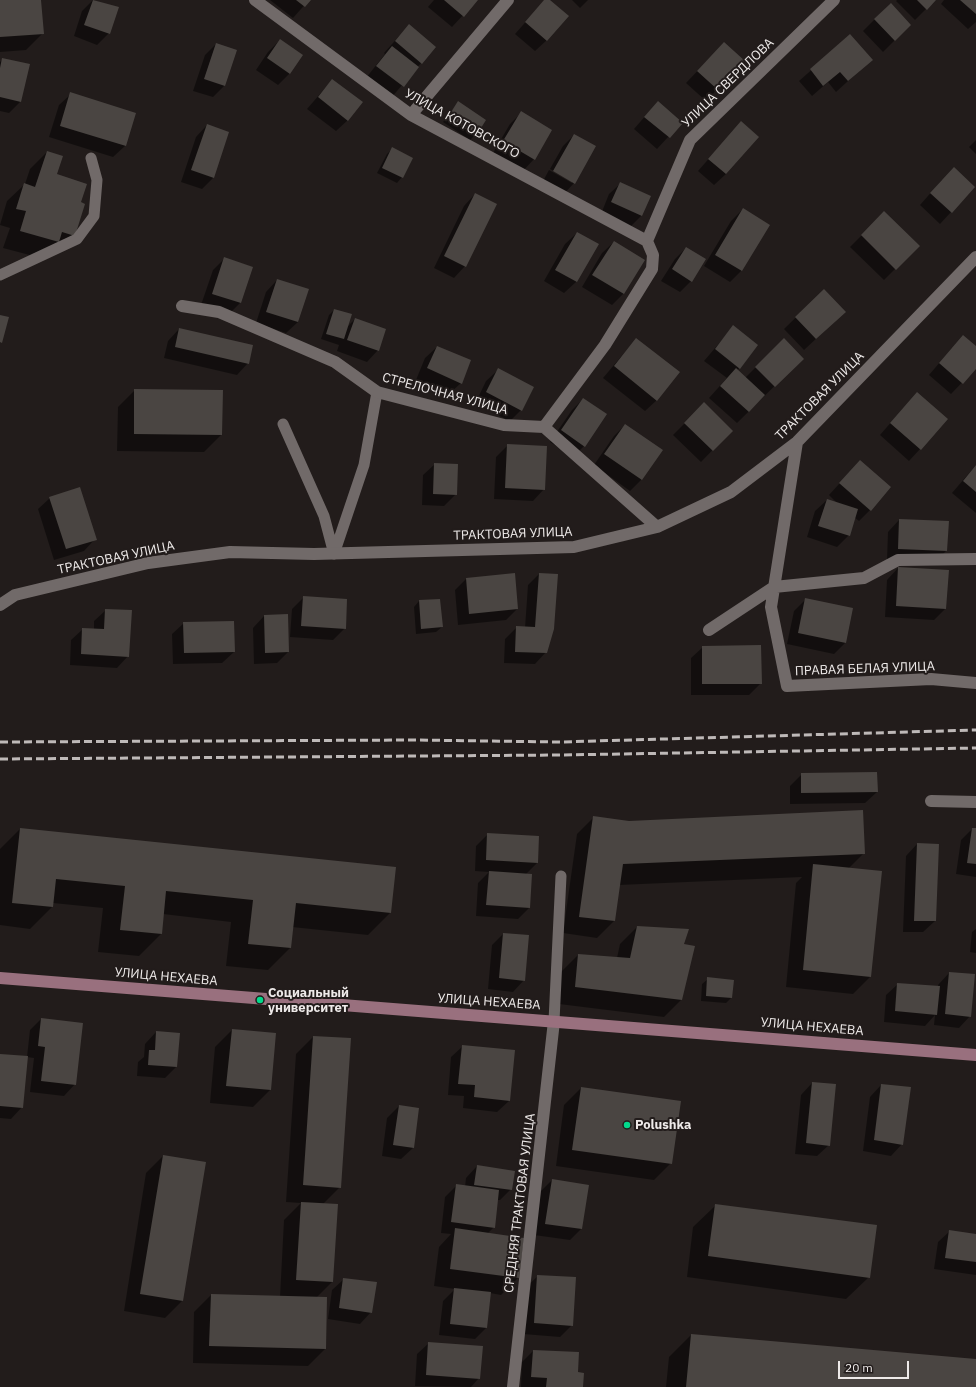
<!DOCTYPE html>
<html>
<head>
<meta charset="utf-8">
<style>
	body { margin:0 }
	#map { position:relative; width:976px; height:1387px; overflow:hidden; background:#221c1b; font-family:"IBM Plex Sans",sans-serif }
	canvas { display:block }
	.scale { position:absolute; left:838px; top:1361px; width:71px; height:18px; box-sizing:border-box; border:2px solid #eeeae9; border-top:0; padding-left:5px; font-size:12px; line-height:14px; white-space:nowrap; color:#eeeae9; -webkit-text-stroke:3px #221c1b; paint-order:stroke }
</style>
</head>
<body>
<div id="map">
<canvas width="976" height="1387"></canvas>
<div class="scale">20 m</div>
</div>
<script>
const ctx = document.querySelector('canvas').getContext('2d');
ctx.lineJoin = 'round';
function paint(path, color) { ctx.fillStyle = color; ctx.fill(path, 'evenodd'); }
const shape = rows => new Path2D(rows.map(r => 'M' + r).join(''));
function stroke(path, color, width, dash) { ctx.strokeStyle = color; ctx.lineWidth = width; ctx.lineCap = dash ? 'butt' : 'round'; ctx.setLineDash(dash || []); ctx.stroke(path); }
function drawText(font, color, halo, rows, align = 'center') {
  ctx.font = font + ' "IBM Plex Sans",sans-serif'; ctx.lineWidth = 4; ctx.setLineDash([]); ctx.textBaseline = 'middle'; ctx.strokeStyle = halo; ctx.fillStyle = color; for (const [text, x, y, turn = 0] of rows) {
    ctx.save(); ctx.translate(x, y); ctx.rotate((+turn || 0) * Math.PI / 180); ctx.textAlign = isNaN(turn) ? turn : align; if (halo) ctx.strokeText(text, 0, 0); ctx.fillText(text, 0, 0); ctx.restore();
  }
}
paint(shape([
	[19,0,40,0,43,33,26,50,0,52,0,1],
	[93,0,117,8,109,33,97,45,74,36,82,11],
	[270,0,309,0,293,18],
	[434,0,477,0,452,27,428,7],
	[545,0,548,0,547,40,535,51,515,34],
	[572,0,588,0,580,8],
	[897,0,935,0,915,20,896,1],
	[944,0,976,0,976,22,968,29,941,4],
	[890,4,899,36,883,52,863,31],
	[409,25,421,63,391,98,366,78,385,54,384,53],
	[850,36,871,60,836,92,828,82,812,96,799,81],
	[280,40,290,73,278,85,256,70,268,52],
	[724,43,744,62,706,101,686,83],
	[216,44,224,86,213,97,193,91,205,55],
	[3,59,20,102,9,113,0,111,0,62],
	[332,80,348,120,336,131,307,109],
	[71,94,135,114,125,146,113,157,49,137,59,105],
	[459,103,475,135,470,140,443,122],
	[521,113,534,159,523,171,493,153,510,124],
	[647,114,681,123,657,149,634,129],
	[741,122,726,174,714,185,698,171],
	[207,125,213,178,202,189,181,182,196,137],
	[574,135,574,183,563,195,542,183,549,170,572,183,572,181,550,169,563,146],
	[976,140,976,154,969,147],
	[392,149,402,177,397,183,377,173,387,154],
	[47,152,56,175,80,203,74,235,41,258,3,248,10,228,0,225,7,201,25,184,30,169],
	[942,180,974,187,940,224,920,205],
	[621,183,650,196,641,216,630,227,601,214,609,194],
	[475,194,465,266,454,278,434,268,464,206],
	[743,209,741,271,730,282,704,266,731,221],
	[884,213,918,246,884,280,850,247],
	[577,233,597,245,576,282,564,293,544,281,565,244],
	[614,242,643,260,623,294,612,305,582,287,602,253],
	[686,248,691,281,680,292,661,281,675,259],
	[225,258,252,267,240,303,229,314,201,305,213,270],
	[277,280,298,322,286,333,256,323,266,292],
	[824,290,833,323,804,350,784,329],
	[334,310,346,328,355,319,378,350,367,362,337,351,339,345,321,339,329,315],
	[733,327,739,368,737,371,745,378,784,339,802,359,737,423,709,398,727,378,704,361],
	[179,329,248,363,237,375,164,358,168,341],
	[636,339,657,400,645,411,603,378],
	[437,347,461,383,449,394,416,380,425,358],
	[952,348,976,348,976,368,951,394,929,375],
	[498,370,521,410,510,421,475,404,486,381],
	[135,390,221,435,204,452,117,451,118,407],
	[583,399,584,446,573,457,550,442,572,410],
	[704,404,731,431,701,462,673,435],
	[906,405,920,449,909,461,880,435],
	[625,425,661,451,641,480,630,491,594,465,614,436],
	[507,446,544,489,533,501,494,499,496,457],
	[860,461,870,510,859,521,854,517,849,535,837,547,807,537,815,511,827,500,838,504,829,495],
	[435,464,456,494,444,506,422,505,423,475],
	[976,465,976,513,952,493],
	[50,498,95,539,84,551,54,560,38,509],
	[899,520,946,551,935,562,887,560,888,532],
	[898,568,945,609,934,620,885,617,887,580],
	[539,574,546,652,535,664,504,663,505,639,517,627,525,628,528,585],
	[466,579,517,609,506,620,458,625,455,590],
	[304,597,345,628,333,640,290,637,292,609],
	[806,599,852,609,845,643,834,654,787,644,794,611],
	[419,601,442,627,436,632,416,634,414,607],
	[106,610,128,656,117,668,70,665,71,640,83,629,94,630,94,621],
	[264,616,288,652,277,663,254,664,253,628],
	[184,623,234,652,222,663,173,664,172,634],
	[703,647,761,683,749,695,691,695,691,658],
	[802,774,877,792,865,803,790,804,790,786],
	[594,817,864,853,848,869,870,977,853,994,786,987,796,883,802,877,619,885,614,921,597,938,563,933,577,834],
	[20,829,395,868,390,913,368,935,292,927,290,948,268,970,226,966,231,922,163,914,161,934,139,956,98,952,103,908,53,903,52,907,30,929,0,925,0,849],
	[972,829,976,829,976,877,956,874,961,840],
	[488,834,538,837,537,863,525,875,529,908,518,919,476,916,478,883,489,872,475,871,476,846],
	[917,844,938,845,935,921,923,932,903,932,906,856],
	[637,927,683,945,681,1000,664,1017,559,1004,561,972,578,955,617,958,620,944],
	[976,929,976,953,970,952,972,932],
	[503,934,524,980,513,992,488,989,492,945],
	[949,973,970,1016,959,1028,934,1025,935,1015,925,1026,884,1022,886,995,898,984,938,987,938,985],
	[708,979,731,998,726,1003,701,1001,702,984],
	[41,1019,75,1084,64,1096,30,1092,34,1058,27,1057,30,1030],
	[232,1030,275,1034,270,1090,253,1107,210,1103,215,1047],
	[156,1032,176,1067,165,1078,137,1076,138,1062,144,1057,145,1044],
	[313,1037,340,1187,323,1204,337,1205,332,1282,316,1298,325,1349,308,1366,193,1363,194,1312,211,1295,280,1297,284,1220,301,1203,286,1202,296,1054],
	[463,1046,509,1101,497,1112,463,1108,464,1096,448,1095,451,1057],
	[0,1055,22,1107,11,1119,0,1118],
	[812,1083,829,1145,817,1156,795,1154,801,1095],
	[881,1085,902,1144,891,1156,863,1151,870,1097],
	[581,1088,671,1163,654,1180,556,1166,564,1105],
	[399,1106,413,1148,401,1159,382,1156,387,1118],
	[163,1156,205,1163,182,1301,165,1318,124,1311,146,1173],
	[477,1166,511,1189,500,1200,497,1200,494,1227,487,1234,518,1278,501,1295,490,1293,486,1328,475,1339,439,1335,443,1301,455,1289,434,1286,439,1247,451,1234,441,1233,445,1197,457,1185,465,1187,466,1178],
	[552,1180,588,1186,581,1229,570,1240,534,1235,541,1191],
	[716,1205,869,1277,846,1299,687,1277,693,1227],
	[950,1231,976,1235,976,1275,934,1269,938,1242],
	[538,1276,572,1325,560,1337,523,1334,526,1287],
	[344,1279,371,1312,360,1324,328,1319,332,1290],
	[691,1335,976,1360,976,1387,666,1387,669,1357],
	[429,1343,479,1378,471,1387,415,1386,417,1354],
	[533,1351,577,1373,582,1387,521,1387,522,1362]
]), '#0007');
paint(shape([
	[0,0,41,0,44,34,0,37],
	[93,0,119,7,110,34,84,25],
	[296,0,311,0,305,7],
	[444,0,478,0,464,17],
	[544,0,550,0,569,16,547,41,525,22],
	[917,0,936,0,927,10],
	[960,0,976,0,976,14],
	[891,3,911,25,895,41,874,19],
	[409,24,436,47,422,64,395,41],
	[850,34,873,60,848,81,840,72,823,86,810,69],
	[280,39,303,55,290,74,267,58],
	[724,42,745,61,718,90,697,71],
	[216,43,237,50,225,86,204,79],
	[392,46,419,67,404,87,376,66],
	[2,58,30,64,21,102,0,97,0,68],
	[332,79,363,102,348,121,318,97],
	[70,92,136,113,126,146,60,126],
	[458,101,486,120,476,136,448,117],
	[658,101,683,123,670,138,644,117],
	[521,111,552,130,535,160,503,141],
	[741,121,759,137,726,174,708,159],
	[207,124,229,132,214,178,191,170],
	[574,134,596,146,575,184,553,171],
	[392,147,413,158,403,178,382,168],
	[47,151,63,156,57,174,87,184,81,202,85,204,75,236,62,232,59,242,20,231,26,211,16,209,24,183,35,187],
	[954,167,975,187,952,213,930,193],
	[620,182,651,196,642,216,611,202],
	[475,193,497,204,466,267,444,256],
	[743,208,770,225,742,271,715,255],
	[884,211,920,246,896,270,861,235],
	[577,232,599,244,577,282,555,270],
	[614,241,645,260,624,294,592,275],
	[686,247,706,259,692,282,672,269],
	[224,257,253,267,241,303,212,294],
	[277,279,309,289,298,322,266,312],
	[824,289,846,312,816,339,795,317],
	[334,309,352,314,344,339,326,334],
	[0,315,9,317,2,343,0,342],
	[355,318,386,329,379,351,347,340],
	[733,325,758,345,740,369,715,349],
	[179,328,253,345,249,364,175,347],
	[963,335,976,346,976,369,963,384,939,363],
	[636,338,680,372,657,401,614,366],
	[784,338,804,359,775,387,755,367],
	[437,346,471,360,462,384,427,368],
	[498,368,534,387,522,411,486,392],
	[736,368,765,395,749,412,720,386],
	[134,389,223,390,222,435,134,434],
	[917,392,948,419,921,450,890,423],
	[583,398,607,414,585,447,561,430],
	[704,402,733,431,713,451,684,423],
	[625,424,663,450,642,480,604,454],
	[507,444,547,446,545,490,505,488],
	[860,460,891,487,871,511,839,483],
	[434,463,458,464,457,495,433,494],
	[976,465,976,492,963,481],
	[80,487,97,540,66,549,49,497],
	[827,499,858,509,850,536,818,526],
	[899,519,949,521,947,551,898,549],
	[898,567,949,570,946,609,896,606],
	[515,573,518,609,469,614,466,578],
	[539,573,558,574,554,629,547,653,515,652,516,626,535,627],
	[303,596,347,599,346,629,301,626],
	[805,598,853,608,846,643,798,633],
	[440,599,443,627,421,629,419,600],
	[105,609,132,610,129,657,81,654,82,628,104,629],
	[288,614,289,652,265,653,264,615],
	[234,621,235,652,184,653,183,622],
	[761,645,762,684,702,684,702,646],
	[877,772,878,792,801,793,801,773],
	[863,810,865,854,623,864,615,921,579,917,593,816,629,821],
	[20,828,396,867,391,913,296,903,291,948,248,944,253,900,166,891,162,934,120,930,125,886,56,879,53,907,12,903],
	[972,828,976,828,976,864,967,863],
	[487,833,539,836,538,863,486,860],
	[917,843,939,844,936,921,914,921],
	[813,864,882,871,871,977,803,970],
	[489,871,532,874,530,908,486,905],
	[637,926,689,929,684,944,695,946,682,1000,575,987,578,954,630,958],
	[503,933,529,935,525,981,499,978],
	[949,972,975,974,971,1017,945,1014],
	[707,977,734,980,732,998,706,996],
	[897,983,940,986,937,1015,895,1011],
	[41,1018,83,1023,76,1085,41,1081,45,1047,38,1046],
	[232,1029,276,1033,271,1090,226,1086],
	[156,1031,180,1033,177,1067,148,1065,149,1050,155,1050],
	[313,1036,351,1038,341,1188,303,1185],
	[462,1045,515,1050,510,1101,474,1097,475,1085,458,1084],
	[0,1054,28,1056,23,1108,0,1106],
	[812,1082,836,1084,830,1146,806,1143],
	[881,1084,911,1087,903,1145,874,1140],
	[581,1087,681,1101,672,1164,572,1150],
	[399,1105,419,1108,414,1148,393,1145],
	[163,1155,206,1162,183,1301,140,1294],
	[477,1165,515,1171,512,1190,474,1185],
	[552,1179,589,1185,582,1229,545,1224],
	[456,1184,499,1190,495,1228,451,1222],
	[301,1202,338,1204,333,1282,296,1280],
	[715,1204,877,1225,870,1278,708,1256],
	[455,1228,524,1238,519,1278,450,1269],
	[949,1230,976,1234,976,1262,945,1258],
	[537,1275,576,1277,573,1326,534,1323],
	[343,1278,377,1282,372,1313,339,1308],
	[454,1288,491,1292,487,1328,450,1324],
	[211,1294,327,1297,326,1349,209,1346],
	[691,1334,976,1359,976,1387,686,1387],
	[428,1342,483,1346,480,1379,426,1375],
	[533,1350,579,1352,578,1372,584,1373,583,1387,546,1387,547,1378,531,1377]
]), '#4a4542');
stroke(shape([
	[0,275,77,239,94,216,97,180,91,158],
	[283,424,324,516,334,554,364,465,377,392],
	[554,1021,561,876]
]), '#716a69', 11);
stroke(shape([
	[255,0,411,115,647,241],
	[411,115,508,0],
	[182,306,219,312,335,362,377,392,504,425,544,427,657,527],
	[544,427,605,345,652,269,653,255,647,241,690,140,834,0],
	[797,442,771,607,787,686,931,679,976,683],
	[0,605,15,595,148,563,230,552,314,554,574,547,657,527,731,492,797,442,976,257],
	[709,630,774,587,864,578,898,560,976,559],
	[931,801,976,802],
	[513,1387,554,1021]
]), '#716a69', 12);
stroke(shape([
	[0,978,976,1055]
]), '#99707e', 12);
stroke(shape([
	[0,742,413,740,560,742,976,730],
	[0,759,560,755,976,748]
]), '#beb9b8', 3, [8, 4]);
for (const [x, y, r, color] of [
	[260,1000,4,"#02d98b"],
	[627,1125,4,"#02d98b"]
]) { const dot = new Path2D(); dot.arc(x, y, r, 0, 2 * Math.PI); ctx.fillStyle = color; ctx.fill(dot); stroke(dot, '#221c1b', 1.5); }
drawText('13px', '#eeeae9', '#221c1b', [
	["УЛИЦА СВЕРДЛОВА",728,83,-44],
	["УЛИЦА КОТОВСКОГО",462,124,29],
	["СТРЕЛОЧНАЯ УЛИЦА",445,394,15],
	["ТРАКТОВАЯ УЛИЦА",820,396,-45],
	["ТРАКТОВАЯ УЛИЦА",513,534,-2],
	["ТРАКТОВАЯ УЛИЦА",116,558,-12],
	["ПРАВАЯ БЕЛАЯ УЛИЦА",865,669,-2],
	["УЛИЦА НЕХАЕВА",166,977,5],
	["УЛИЦА НЕХАЕВА",489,1002,4],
	["УЛИЦА НЕХАЕВА",812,1027,5],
	["СРЕДНЯЯ ТРАКТОВАЯ УЛИЦА",520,1203,-83]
]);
drawText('bold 13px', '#eeeae9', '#221c1b', [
	["Социальный",268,993],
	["университет",268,1008],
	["Polushka",635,1125]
], 'left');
</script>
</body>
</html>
